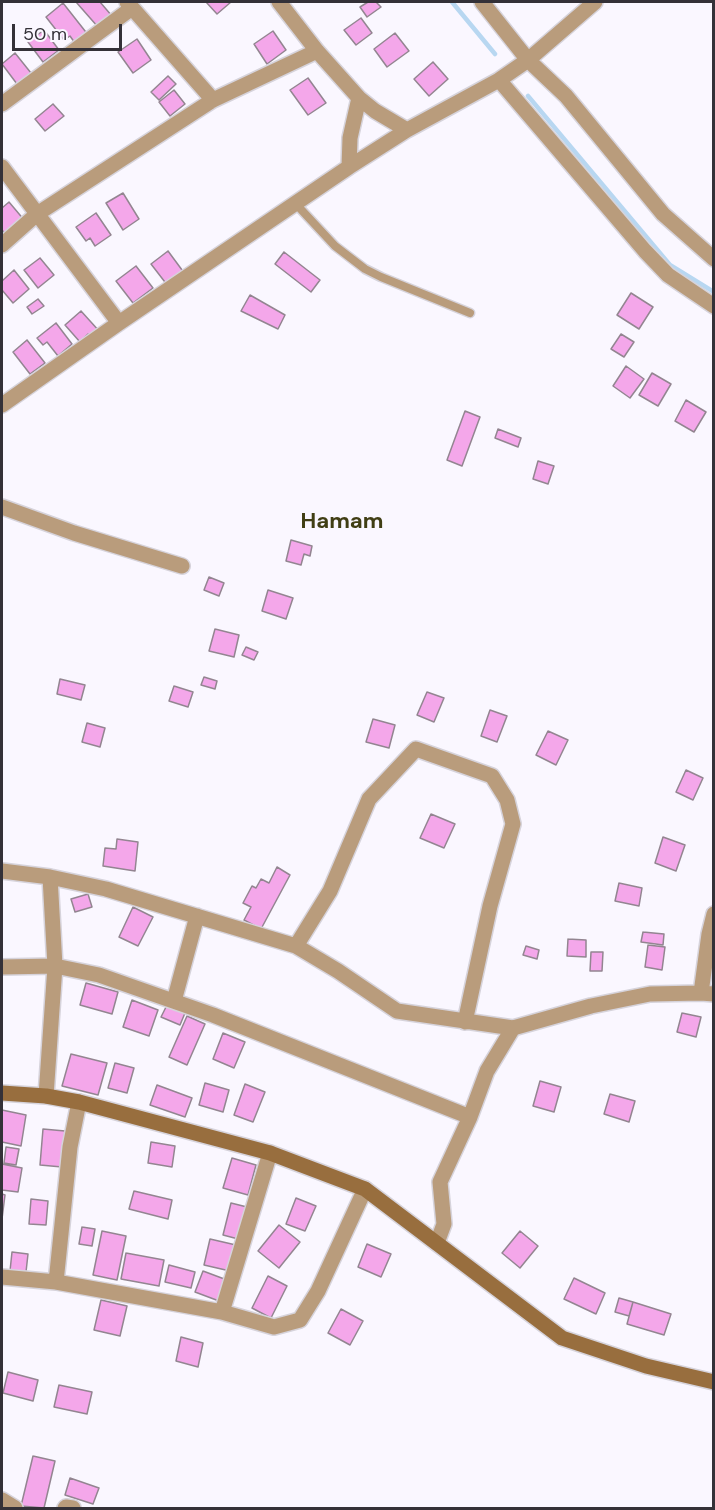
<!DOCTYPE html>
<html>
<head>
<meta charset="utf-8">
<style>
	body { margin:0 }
	#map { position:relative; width:715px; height:1510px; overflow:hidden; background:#faf7ff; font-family:"DM Sans",sans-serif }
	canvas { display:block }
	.frame { position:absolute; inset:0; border:3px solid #343138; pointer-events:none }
	.scale { position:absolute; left:12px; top:24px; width:110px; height:27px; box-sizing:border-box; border:3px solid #343138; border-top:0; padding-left:8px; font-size:18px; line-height:21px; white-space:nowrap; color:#343138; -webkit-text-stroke:4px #faf7ff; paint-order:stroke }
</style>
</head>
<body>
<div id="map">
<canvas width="715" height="1510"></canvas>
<div class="frame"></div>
<div class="scale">50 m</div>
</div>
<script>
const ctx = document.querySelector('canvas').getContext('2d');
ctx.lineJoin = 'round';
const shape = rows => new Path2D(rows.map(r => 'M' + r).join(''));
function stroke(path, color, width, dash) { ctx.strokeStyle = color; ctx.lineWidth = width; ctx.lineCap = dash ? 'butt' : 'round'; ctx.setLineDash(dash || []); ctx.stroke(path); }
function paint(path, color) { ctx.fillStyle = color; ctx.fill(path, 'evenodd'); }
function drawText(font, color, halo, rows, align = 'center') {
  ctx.font = font + ' "DM Sans",sans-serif'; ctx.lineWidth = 4.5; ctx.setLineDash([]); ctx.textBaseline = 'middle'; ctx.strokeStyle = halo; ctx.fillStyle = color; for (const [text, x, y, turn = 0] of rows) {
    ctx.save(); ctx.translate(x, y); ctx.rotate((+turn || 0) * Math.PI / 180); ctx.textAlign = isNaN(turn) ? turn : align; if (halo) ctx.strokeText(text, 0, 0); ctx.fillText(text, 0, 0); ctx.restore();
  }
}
stroke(shape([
	[452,2,495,54],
	[528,96,670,265,714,292]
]), '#b8d7f1', 4.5);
const building = shape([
	[76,2,100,2,112,16,98,27,76,2],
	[206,2,231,2,217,14,206,2],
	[368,2,376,2,381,7,367,17,360,7,368,2],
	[63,3,89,36,77,46,70,36,64,40,46,17,63,3],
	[361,18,372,33,356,45,344,30,361,18],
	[44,30,59,50,43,62,28,42,44,30],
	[273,31,286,50,267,64,254,44,273,31],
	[395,33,409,51,387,67,374,49,395,33],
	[137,39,151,60,133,73,118,52,137,39],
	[15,53,31,73,17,84,2,64,15,53],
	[433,62,448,79,429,96,414,79,433,62],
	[168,76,176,84,159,100,151,92,168,76],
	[308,78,326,103,308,115,290,90,308,78],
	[174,90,185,104,170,116,159,102,174,90],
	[53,104,64,116,45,131,35,119,53,104],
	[123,193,139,219,123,230,106,203,123,193],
	[9,202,25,221,8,237,2,230,2,208,9,202],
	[96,213,111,235,95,246,90,238,86,241,76,227,96,213],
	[168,251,185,274,168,286,151,264,168,251],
	[284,252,320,280,311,292,275,264,284,252],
	[40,258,54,275,38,288,24,270,40,258],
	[136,266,153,288,133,303,116,281,136,266],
	[14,270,29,289,13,303,2,290,2,281,14,270],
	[631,293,653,307,639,329,617,315,631,293],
	[250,295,285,315,278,329,241,311,250,295],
	[38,299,44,306,32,314,27,307,38,299],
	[81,311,100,332,92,339,88,334,80,342,65,325,81,311],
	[56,323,72,344,58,356,47,342,43,345,37,338,56,323],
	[621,334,634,342,624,357,611,349,621,334],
	[27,340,45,363,30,374,13,352,27,340],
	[626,366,644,379,630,398,613,386,626,366],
	[652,373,671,384,658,406,639,395,652,373],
	[686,400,706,412,694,432,675,421,686,400],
	[465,411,480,417,462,466,447,460,465,411],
	[498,429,521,438,518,447,495,438,498,429],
	[538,461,554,466,548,484,533,479,538,461],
	[291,540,312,546,310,556,304,554,301,565,286,561,291,540],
	[209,577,224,583,219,596,204,590,209,577],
	[268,590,293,598,286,619,262,611,268,590],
	[215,629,239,635,234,657,209,651,215,629],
	[246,647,258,652,254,660,242,655,246,647],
	[204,677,217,681,215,689,201,685,204,677],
	[60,679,85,685,81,700,57,694,60,679],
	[174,686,193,692,188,707,169,701,174,686],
	[427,692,444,698,434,722,417,715,427,692],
	[490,710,507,716,497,742,481,736,490,710],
	[373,719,395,725,389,748,366,742,373,719],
	[87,723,105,728,100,747,82,742,87,723],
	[548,731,568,740,556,765,536,755,548,731],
	[686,770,703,778,693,800,676,792,686,770],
	[431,814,455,824,444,848,420,838,431,814],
	[663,837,685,845,676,871,655,863,663,837],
	[117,839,138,842,135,871,103,866,105,848,116,849,117,839],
	[277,867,290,875,261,929,244,920,251,907,243,903,252,886,256,888,261,879,269,883,277,867],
	[619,883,642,888,639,906,615,901,619,883],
	[88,894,92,907,75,912,71,899,88,894],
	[133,907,153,917,138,946,119,937,133,907],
	[643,932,664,934,663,945,641,942,643,932],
	[568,939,586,940,586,957,567,956,568,939],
	[648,945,665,947,662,970,645,967,648,945],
	[526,946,539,950,537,959,523,955,526,946],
	[591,952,603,952,602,971,590,971,591,952],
	[86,983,118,992,112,1014,80,1005,86,983],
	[132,1000,158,1010,149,1036,123,1027,132,1000],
	[167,1005,185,1013,180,1025,161,1017,167,1005],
	[682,1013,701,1017,696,1037,677,1032,682,1013],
	[187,1016,205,1024,187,1065,169,1057,187,1016],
	[223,1033,245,1042,234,1068,213,1059,223,1033],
	[71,1054,107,1063,98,1095,62,1086,71,1054],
	[115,1063,134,1068,127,1093,108,1088,115,1063],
	[540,1081,561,1087,554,1112,533,1106,540,1081],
	[205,1083,229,1090,223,1112,199,1105,205,1083],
	[245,1084,265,1092,253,1122,234,1115,245,1084],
	[157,1085,192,1098,185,1117,150,1105,157,1085],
	[610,1094,635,1101,629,1122,604,1114,610,1094],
	[2,1110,26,1115,21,1146,2,1142,2,1110],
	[43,1129,65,1131,62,1167,40,1165,43,1129],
	[151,1142,175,1146,172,1167,148,1163,151,1142],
	[6,1147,19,1149,16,1165,4,1163,6,1147],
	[232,1158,256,1165,248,1195,223,1188,232,1158],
	[2,1164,22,1168,18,1192,2,1190,2,1164],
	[134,1191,172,1200,168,1219,129,1209,134,1191],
	[2,1194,5,1195,2,1219,2,1194],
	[296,1198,316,1206,305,1231,286,1224,296,1198],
	[31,1199,48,1201,46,1225,29,1224,31,1199],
	[231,1203,251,1208,242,1240,223,1235,231,1203],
	[279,1225,300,1242,279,1268,258,1251,279,1225],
	[82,1227,95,1229,92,1246,79,1244,82,1227],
	[102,1231,126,1236,117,1280,93,1275,102,1231],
	[520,1231,538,1246,520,1268,502,1253,520,1231],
	[210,1239,236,1245,230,1271,204,1265,210,1239],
	[367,1244,391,1254,381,1277,358,1267,367,1244],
	[12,1252,28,1254,26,1272,10,1271,12,1252],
	[126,1253,164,1260,159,1286,121,1279,126,1253],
	[169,1265,195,1272,191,1288,165,1282,169,1265],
	[203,1271,227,1280,219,1301,195,1292,203,1271],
	[268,1276,287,1286,271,1318,252,1308,268,1276],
	[574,1278,605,1293,596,1314,564,1299,574,1278],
	[619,1298,633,1302,629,1316,615,1312,619,1298],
	[101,1300,127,1306,120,1336,94,1330,101,1300],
	[633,1302,671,1314,664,1335,627,1324,633,1302],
	[341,1309,363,1321,350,1345,328,1333,341,1309],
	[181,1337,203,1343,198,1367,176,1361,181,1337],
	[8,1372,38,1380,33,1401,3,1393,8,1372],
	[59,1385,92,1392,87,1414,54,1407,59,1385],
	[33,1456,55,1461,44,1508,21,1506,33,1456],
	[70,1478,99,1488,93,1504,65,1495,70,1478]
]);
paint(building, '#f4a7ea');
stroke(building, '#938591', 1.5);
const lane = shape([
	[295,203,335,246,365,269,381,277,470,313]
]);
const street = shape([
	[127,2,213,100],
	[279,2,317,51,359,98,375,111,407,130],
	[595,2,528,60,566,96,663,214,714,259],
	[499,80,645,251,668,275,714,306],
	[2,104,132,8],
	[2,167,119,323],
	[349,167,350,138,359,98],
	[2,245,37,214,213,100,317,51],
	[2,405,119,323,349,167,407,130,499,80,528,60,482,2],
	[2,507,74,533,182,566],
	[2,871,50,877,106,889,296,946,338,971,397,1011,513,1028,591,1006,650,994,701,993,714,994],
	[296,946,330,891,369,799,416,749,492,776,507,800,513,824,490,906,465,1022],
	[2,967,55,966,99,975,213,1015,470,1117],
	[701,993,709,934,714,914],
	[174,1001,197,916],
	[46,1096,55,966,50,877],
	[437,1243,444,1224,440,1182,470,1117,487,1071,513,1028],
	[2,1277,56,1282,222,1312,274,1327,300,1320,318,1291,365,1189],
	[56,1282,70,1147,79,1102],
	[222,1312,270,1153],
	[2,1500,15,1508],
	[65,1508,66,1507,73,1508]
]);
const secondary = shape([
	[2,1093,46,1096,79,1102,270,1153,365,1189,562,1338,646,1366,714,1382]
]);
stroke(lane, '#d6d3db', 11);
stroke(street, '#d6d3db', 18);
stroke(secondary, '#d6d3db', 18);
stroke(lane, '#b99c7c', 8);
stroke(street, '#b99c7c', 15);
stroke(secondary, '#986e3e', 15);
drawText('bold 22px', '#403e14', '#faf7ff', [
	["Hamam",342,522]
]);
</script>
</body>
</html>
